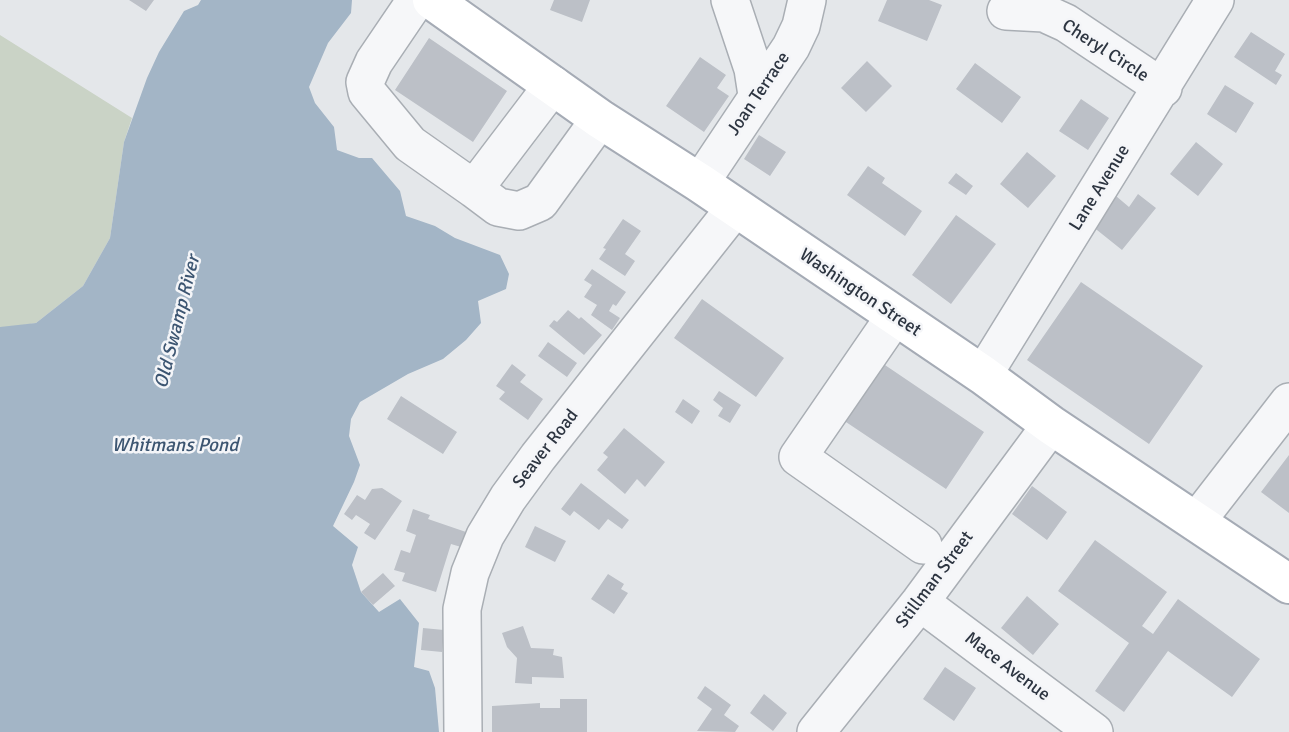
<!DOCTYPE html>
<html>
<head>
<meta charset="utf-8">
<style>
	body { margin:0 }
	canvas { display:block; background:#e4e7ea }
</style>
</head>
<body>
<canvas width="1289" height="732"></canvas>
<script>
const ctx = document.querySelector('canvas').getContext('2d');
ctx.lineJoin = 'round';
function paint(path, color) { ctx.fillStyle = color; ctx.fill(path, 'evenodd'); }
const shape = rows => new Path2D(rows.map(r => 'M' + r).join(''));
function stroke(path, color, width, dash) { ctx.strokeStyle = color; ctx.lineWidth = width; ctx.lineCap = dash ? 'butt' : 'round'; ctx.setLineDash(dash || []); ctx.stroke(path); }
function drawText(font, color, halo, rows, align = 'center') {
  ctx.font = font + ' Signika,sans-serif'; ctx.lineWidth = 5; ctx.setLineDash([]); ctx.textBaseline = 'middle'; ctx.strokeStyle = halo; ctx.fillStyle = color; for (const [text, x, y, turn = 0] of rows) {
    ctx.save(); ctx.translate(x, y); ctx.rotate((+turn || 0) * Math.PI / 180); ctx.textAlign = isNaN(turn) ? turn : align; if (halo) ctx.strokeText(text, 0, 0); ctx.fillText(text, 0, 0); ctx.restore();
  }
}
paint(shape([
	[0,35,132,118,124,142,110,238,83,286,36,323,5,328,0,327]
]), '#cad3c6');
paint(shape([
	[201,0,352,0,351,13,328,43,309,87,315,103,334,127,337,150,359,158,372,158,400,191,406,216,435,226,455,238,500,255,509,274,506,289,478,301,481,323,466,340,443,359,408,374,360,402,351,419,349,436,360,465,354,482,333,526,358,547,352,565,361,592,379,612,400,599,419,623,414,667,429,671,435,688,439,732,0,732,0,327,36,323,83,286,110,238,124,142,147,78,159,52,184,11,198,5]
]), '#a3b5c6');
paint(shape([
	[129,0,154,0,146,11],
	[554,0,590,0,582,22,550,10],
	[887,0,929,0,942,5,927,41,878,21],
	[1251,32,1285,54,1275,71,1282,75,1276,85,1234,57],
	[429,38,507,91,473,142,395,90],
	[700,57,726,75,717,88,729,96,704,132,666,106],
	[867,61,892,86,866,112,841,88],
	[975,63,1021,97,1002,123,956,89],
	[1225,85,1254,103,1236,133,1207,114],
	[1081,99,1109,118,1088,150,1059,131],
	[759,135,786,152,770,176,744,159],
	[1196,142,1223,164,1198,196,1170,174],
	[1027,152,1056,176,1028,208,1000,184],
	[868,166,885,178,882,183,922,211,905,236,847,195],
	[956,173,973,186,966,195,948,183],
	[1138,194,1156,208,1122,250,1092,226,1116,196,1129,207],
	[956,215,996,244,951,304,912,275],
	[623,219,641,231,625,254,635,261,625,276,599,259,606,249,603,248],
	[592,269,626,292,616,306,613,304,609,311,620,318,612,330,591,315,597,305,584,297,592,285,584,280],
	[1081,282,1203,366,1149,444,1027,360],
	[702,299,784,358,756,397,674,338],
	[568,310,579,319,581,317,602,335,584,355,549,326,554,320,557,322],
	[548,342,577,363,567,377,538,356],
	[879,361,984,432,946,489,840,418],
	[512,364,526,375,520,382,543,399,528,420,499,399,505,392,496,386],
	[719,391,741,405,730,423,718,416,723,408,713,400],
	[401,396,457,432,443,454,387,419],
	[683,399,700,411,692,424,675,412],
	[624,428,665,462,645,487,637,479,625,494,597,470,608,457,603,453],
	[1289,455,1289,513,1261,492],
	[581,483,629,520,622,529,608,519,599,530,574,511,570,516,561,509],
	[1032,486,1067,512,1047,540,1012,514],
	[382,488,402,501,375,540,364,533,370,524,356,515,352,520,344,514,357,495,365,500,372,489],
	[413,509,430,515,428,519,466,532,461,547,451,544,436,592,402,581,405,573,394,570,401,550,410,553,416,535,406,531],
	[535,526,566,541,555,562,525,547],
	[1095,540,1167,592,1142,626,1153,634,1178,599,1260,659,1232,697,1168,651,1124,712,1095,691,1129,643,1058,591],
	[383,573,395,586,373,605,361,592],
	[608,574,624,584,621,589,628,593,614,614,591,599],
	[1027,596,1059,624,1033,655,1001,628],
	[523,626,531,648,554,649,553,655,562,657,564,678,532,677,532,684,515,683,517,658,507,647,502,633],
	[423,628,444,630,442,652,421,650],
	[945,667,976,688,954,721,923,699],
	[705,686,731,705,724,715,739,726,735,732,697,731,712,709,697,698],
	[764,694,787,713,773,731,750,713],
	[560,699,587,699,587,732,492,732,492,706,540,703,540,708,560,708]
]), '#bcc0c7');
const minor = shape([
	[416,0,374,62,365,82,367,92,410,144,474,189],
	[730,0,753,69,757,95],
	[1006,11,1044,13,1066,23,1163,88],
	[553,85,474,189,498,207,519,211,540,202,600,119],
	[700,183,791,47,801,26,807,0],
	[895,316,798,457,923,545],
	[983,375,1215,0],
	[1196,522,1289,402],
	[920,602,1094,732],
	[463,732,462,609,470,573,485,536,508,498,538,457,735,208],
	[816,732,920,602,1051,425]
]);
const major = shape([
	[432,0,600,119,700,183,983,375,1051,425,1289,584]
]);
stroke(minor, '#a9aeb4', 40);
stroke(major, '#a5abb5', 42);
stroke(minor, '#f6f7f9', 37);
stroke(major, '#fff', 38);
drawText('18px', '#2d3541', '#f4f5f8', [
	["Cheryl Circle",1105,51,33],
	["Joan Terrace",759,94,-56],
	["Lane Avenue",1100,188,-58],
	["Washington Street",860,293,34],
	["Seaver Road",546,449,-52],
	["Stillman Street",935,580,-53],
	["Mace Avenue",1007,667,37]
]);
drawText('italic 19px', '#3c5571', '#f4f5f8', [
	["Old Swamp River",178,322,-76],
	["Whitmans Pond",175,446]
]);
</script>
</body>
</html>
